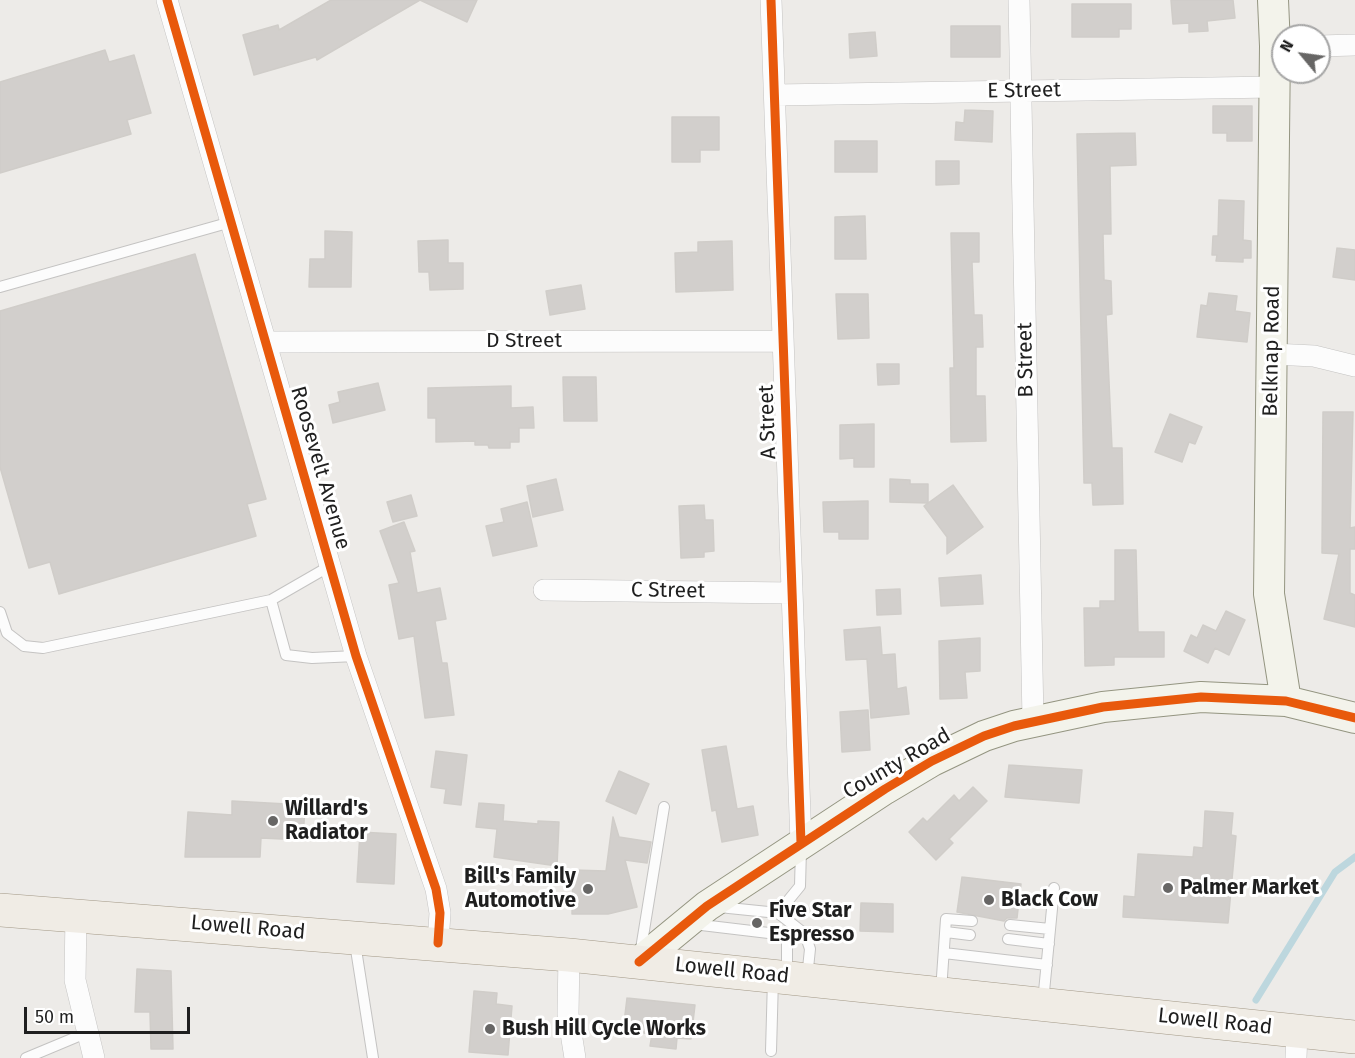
<!DOCTYPE html>
<html>
<head>
<meta charset="utf-8">
<style>
	body { margin:0 }
	#map { position:relative; width:1355px; height:1058px; overflow:hidden; background:#edebe8; font-family:"Fira Sans",sans-serif }
	canvas { display:block }
	.north { position:absolute; left:1271px; top:24px; width:60px; height:60px; box-sizing:border-box; background:#fff; border:2px solid #a5a5a5; border-radius:50%; rotate:299deg; font-size:16px; font-weight:700; line-height:24px; text-align:center; color:#1f1f1f }
	.north::after { content:''; display:block; margin:auto; width:21px; height:27px; background:#676665; clip-path:polygon(50% 0,100% 100%,50% 72%,0 100%) }
	.scale { position:absolute; left:24px; top:1007px; width:166px; height:27px; box-sizing:border-box; border:3px solid #1f1f1f; border-top:0; padding-left:8px; font-size:18px; line-height:21px; white-space:nowrap; color:#1f1f1f; -webkit-text-stroke:4px #fff; paint-order:stroke }
</style>
</head>
<body>
<div id="map">
<canvas width="1355" height="1058"></canvas>
<div class="north">N</div>
<div class="scale">50 m</div>
</div>
<script>
const ctx = document.querySelector('canvas').getContext('2d');
ctx.lineJoin = 'round';
const shape = rows => new Path2D(rows.map(r => 'M' + r).join(''));
function stroke(path, color, width, dash) { ctx.strokeStyle = color; ctx.lineWidth = width; ctx.lineCap = dash ? 'butt' : 'round'; ctx.setLineDash(dash || []); ctx.stroke(path); }
function paint(path, color) { ctx.fillStyle = color; ctx.fill(path, 'evenodd'); }
function drawText(font, color, halo, rows, align = 'center') {
  ctx.font = font + ' "Fira Sans",sans-serif'; ctx.lineWidth = 6; ctx.setLineDash([]); ctx.textBaseline = 'middle'; ctx.strokeStyle = halo; ctx.fillStyle = color; for (const [text, x, y, turn = 0] of rows) {
    ctx.save(); ctx.translate(x, y); ctx.rotate((+turn || 0) * Math.PI / 180); ctx.textAlign = isNaN(turn) ? turn : align; if (halo) ctx.strokeText(text, 0, 0); ctx.fillText(text, 0, 0); ctx.restore();
  }
}
stroke(shape([
	[1256,1000,1335,872,1355,857]
]), '#bdd7de', 7);
const building = shape([
	[331,0,477,0,467,22,420,0,317,60,316,57,254,75,243,35,278,25,279,30,331,0],
	[1171,0,1233,0,1235,18,1207,21,1208,31,1189,32,1189,23,1173,24,1171,0],
	[1072,4,1131,4,1131,29,1119,29,1119,37,1072,37,1072,4],
	[951,26,1000,26,1000,57,951,57,951,26],
	[875,32,877,56,850,58,849,34,875,32],
	[105,50,109,62,134,55,151,113,127,120,131,134,0,173,0,82,105,50],
	[1213,106,1252,106,1252,141,1227,141,1227,133,1213,133,1213,106],
	[965,110,993,111,992,142,955,140,956,122,964,123,965,110],
	[672,117,719,117,719,150,700,150,700,162,672,162,672,117],
	[1135,133,1136,165,1110,166,1111,234,1103,234,1104,280,1111,281,1112,314,1106,315,1112,448,1122,448,1123,504,1093,505,1092,483,1084,483,1077,134,1135,133],
	[835,141,877,141,877,172,835,172,835,141],
	[936,161,959,161,959,184,936,185,936,161],
	[1219,200,1244,201,1243,240,1251,241,1251,258,1243,258,1243,262,1216,261,1217,255,1212,255,1213,236,1218,236,1219,200],
	[865,216,866,259,835,259,835,217,865,216],
	[325,231,352,232,351,287,309,287,310,259,325,259,325,231],
	[951,233,979,233,979,262,972,262,974,315,982,315,983,347,976,347,976,396,985,396,986,441,951,442,950,368,954,368,951,233],
	[448,240,448,263,463,263,463,289,430,290,429,272,419,272,418,241,448,240],
	[732,241,733,290,676,292,675,253,698,252,698,242,732,241],
	[1337,248,1355,250,1355,280,1333,277,1337,248],
	[195,254,266,499,247,504,256,536,59,594,50,562,29,568,0,467,0,311,195,254],
	[581,285,585,309,550,315,546,291,581,285],
	[1209,293,1237,296,1235,311,1250,313,1247,342,1197,337,1201,305,1207,306,1209,293],
	[836,294,868,294,869,338,838,339,836,294],
	[877,364,899,364,899,384,878,385,877,364],
	[563,377,596,377,597,421,564,421,563,377],
	[378,383,385,410,333,423,329,405,340,402,338,392,378,383],
	[511,386,511,408,533,407,534,428,519,428,519,442,510,442,510,448,489,448,488,445,475,445,475,441,436,442,436,418,428,418,428,388,511,386],
	[1323,412,1353,412,1350,528,1355,527,1355,549,1350,549,1350,593,1355,595,1355,627,1324,619,1339,554,1322,553,1323,412],
	[1170,414,1202,427,1195,444,1189,442,1182,462,1155,452,1170,414],
	[874,424,874,467,854,467,854,458,840,459,840,425,874,424],
	[556,479,563,510,533,517,527,486,556,479],
	[890,479,910,480,910,484,928,484,928,503,890,502,890,479],
	[953,485,983,527,947,554,947,537,924,506,953,485],
	[411,495,417,516,393,522,387,502,411,495],
	[868,501,868,539,839,539,839,532,824,532,823,502,868,501],
	[527,502,537,546,493,556,486,526,504,522,501,509,527,502],
	[704,505,705,520,713,520,714,551,704,552,704,557,681,558,679,506,704,505],
	[404,522,415,551,410,552,417,593,440,588,446,619,435,621,442,663,447,663,454,715,425,718,414,636,399,639,389,585,399,583,380,531,404,522],
	[1115,550,1136,550,1138,632,1164,632,1164,657,1114,657,1114,665,1085,666,1084,608,1100,608,1100,601,1115,601,1115,550],
	[981,575,983,604,941,606,939,578,981,575],
	[900,589,901,614,877,615,876,590,900,589],
	[1226,611,1245,620,1229,655,1215,648,1208,663,1184,651,1191,635,1197,638,1203,625,1216,631,1226,611],
	[880,627,882,655,895,654,897,689,906,687,909,714,871,718,867,659,846,660,844,630,880,627],
	[980,638,980,671,965,672,967,698,940,699,939,641,980,638],
	[868,710,870,750,842,752,840,712,868,710],
	[726,746,737,809,753,806,758,835,722,842,716,810,712,811,702,750,726,746],
	[436,751,467,755,461,805,444,803,446,789,431,787,436,751],
	[1009,765,1082,770,1079,803,1005,797,1009,765],
	[619,771,649,784,636,814,606,801,619,771],
	[973,787,987,801,949,839,953,843,936,860,909,832,923,818,927,822,954,795,959,801,973,787],
	[232,801,305,805,303,840,261,838,260,857,185,857,188,812,232,815,232,801],
	[479,803,504,805,503,821,538,824,538,821,559,822,557,866,494,857,497,829,476,827,479,803],
	[1205,811,1233,813,1231,835,1236,836,1228,923,1123,917,1124,896,1135,897,1138,854,1193,857,1194,847,1203,848,1205,811],
	[613,817,619,837,651,842,647,863,625,860,637,907,608,914,572,914,573,870,606,871,613,817],
	[360,832,396,834,394,884,357,882,360,832],
	[962,877,1021,884,1017,918,1007,918,1004,921,957,912,962,877],
	[861,903,893,904,893,932,860,931,861,903],
	[137,969,171,971,173,1049,151,1049,150,1012,135,1012,137,969],
	[474,991,497,993,496,1004,512,1006,508,1055,469,1052,474,991],
	[627,998,695,1005,691,1039,677,1038,676,1049,650,1046,652,1034,623,1031,627,998]
]);
paint(building, '#d2cfcc');
stroke(building, '#d0cdc9', 1.5);
const lane = shape([
	[0,287,231,222],
	[330,566,271,600,286,655,312,658,356,656],
	[0,612,7,633,24,646,43,648,271,600],
	[719,907,778,913,800,886,801,849],
	[778,913,805,934,810,949,807,978],
	[693,924,777,934,787,940,787,975],
	[1010,925,1050,929],
	[946,932,970,935],
	[1008,939,1049,944],
	[355,943,373,1058],
	[944,953,1047,965],
	[640,955,664,807],
	[941,991,946,919,972,921],
	[1043,1002,1054,888],
	[771,1051,773,979],
	[26,1058,86,1033]
]);
const street = shape([
	[167,0,356,656,436,889,440,913,438,943],
	[771,0,801,843],
	[1019,0,1033,720],
	[1319,46,1355,45],
	[775,95,1274,87],
	[266,342,783,341],
	[1273,354,1314,356,1355,366],
	[544,590,792,593],
	[76,914,75,980,94,1058],
	[569,955,568,1014,575,1058],
	[1296,1058,1297,1031]
]);
const secondary = shape([
	[1273,0,1275,46,1269,594,1286,701],
	[639,962,707,906,885,789,932,761,984,736,1014,726,1103,707,1201,697,1286,701,1355,718]
]);
const primary = shape([
	[0,910,569,955,1355,1037]
]);
stroke(lane, '#c4c3c2', 12);
stroke(street, '#c4c3c2', 22);
stroke(secondary, '#949581', 32);
stroke(primary, '#a29886', 34);
stroke(lane, '#fcfcfc', 10);
stroke(street, '#fcfcfc', 21);
stroke(secondary, '#f3f3eb', 30);
stroke(primary, '#f0ece5', 33);
stroke(shape([
	[167,0,356,656,436,889,440,913,438,943],
	[771,0,801,843],
	[639,962,707,906,885,789,932,761,984,736,1014,726,1103,707,1201,697,1286,701,1355,718]
]), '#e8590c', 9);
for (const [x, y, r, color] of [
	[273,821,6,"#676665"],
	[1168,888,6,"#676665"],
	[588,889,6,"#676665"],
	[989,900,6,"#676665"],
	[757,923,6,"#676665"],
	[490,1029,6,"#676665"]
]) { const dot = new Path2D(); dot.arc(x, y, r, 0, 2 * Math.PI); ctx.fillStyle = color; ctx.fill(dot); stroke(dot, '#fff', 2); }
drawText('21px', '#1f1f1f', '#fff', [
	["E Street",1024,91,-1],
	["D Street",524,341],
	["Belknap Road",1272,351,-89],
	["B Street",1026,360,-91],
	["A Street",768,422,-92],
	["Roosevelt Avenue",320,468,74],
	["C Street",668,591,1],
	["County Road",897,764,-30],
	["Lowell Road",248,928,5],
	["Lowell Road",732,971,6],
	["Lowell Road",1215,1022,6]
]);
drawText('bold 21px', '#1f1f1f', '#fff', [
	["Willard's",285,809],
	["Radiator",285,833],
	["Bill's Family",576,877,"right"],
	["Automotive",576,901,"right"],
	["Palmer Market",1180,888],
	["Black Cow",1001,900],
	["Five Star",769,911],
	["Espresso",769,935],
	["Bush Hill Cycle Works",502,1029]
], 'left');
</script>
</body>
</html>
